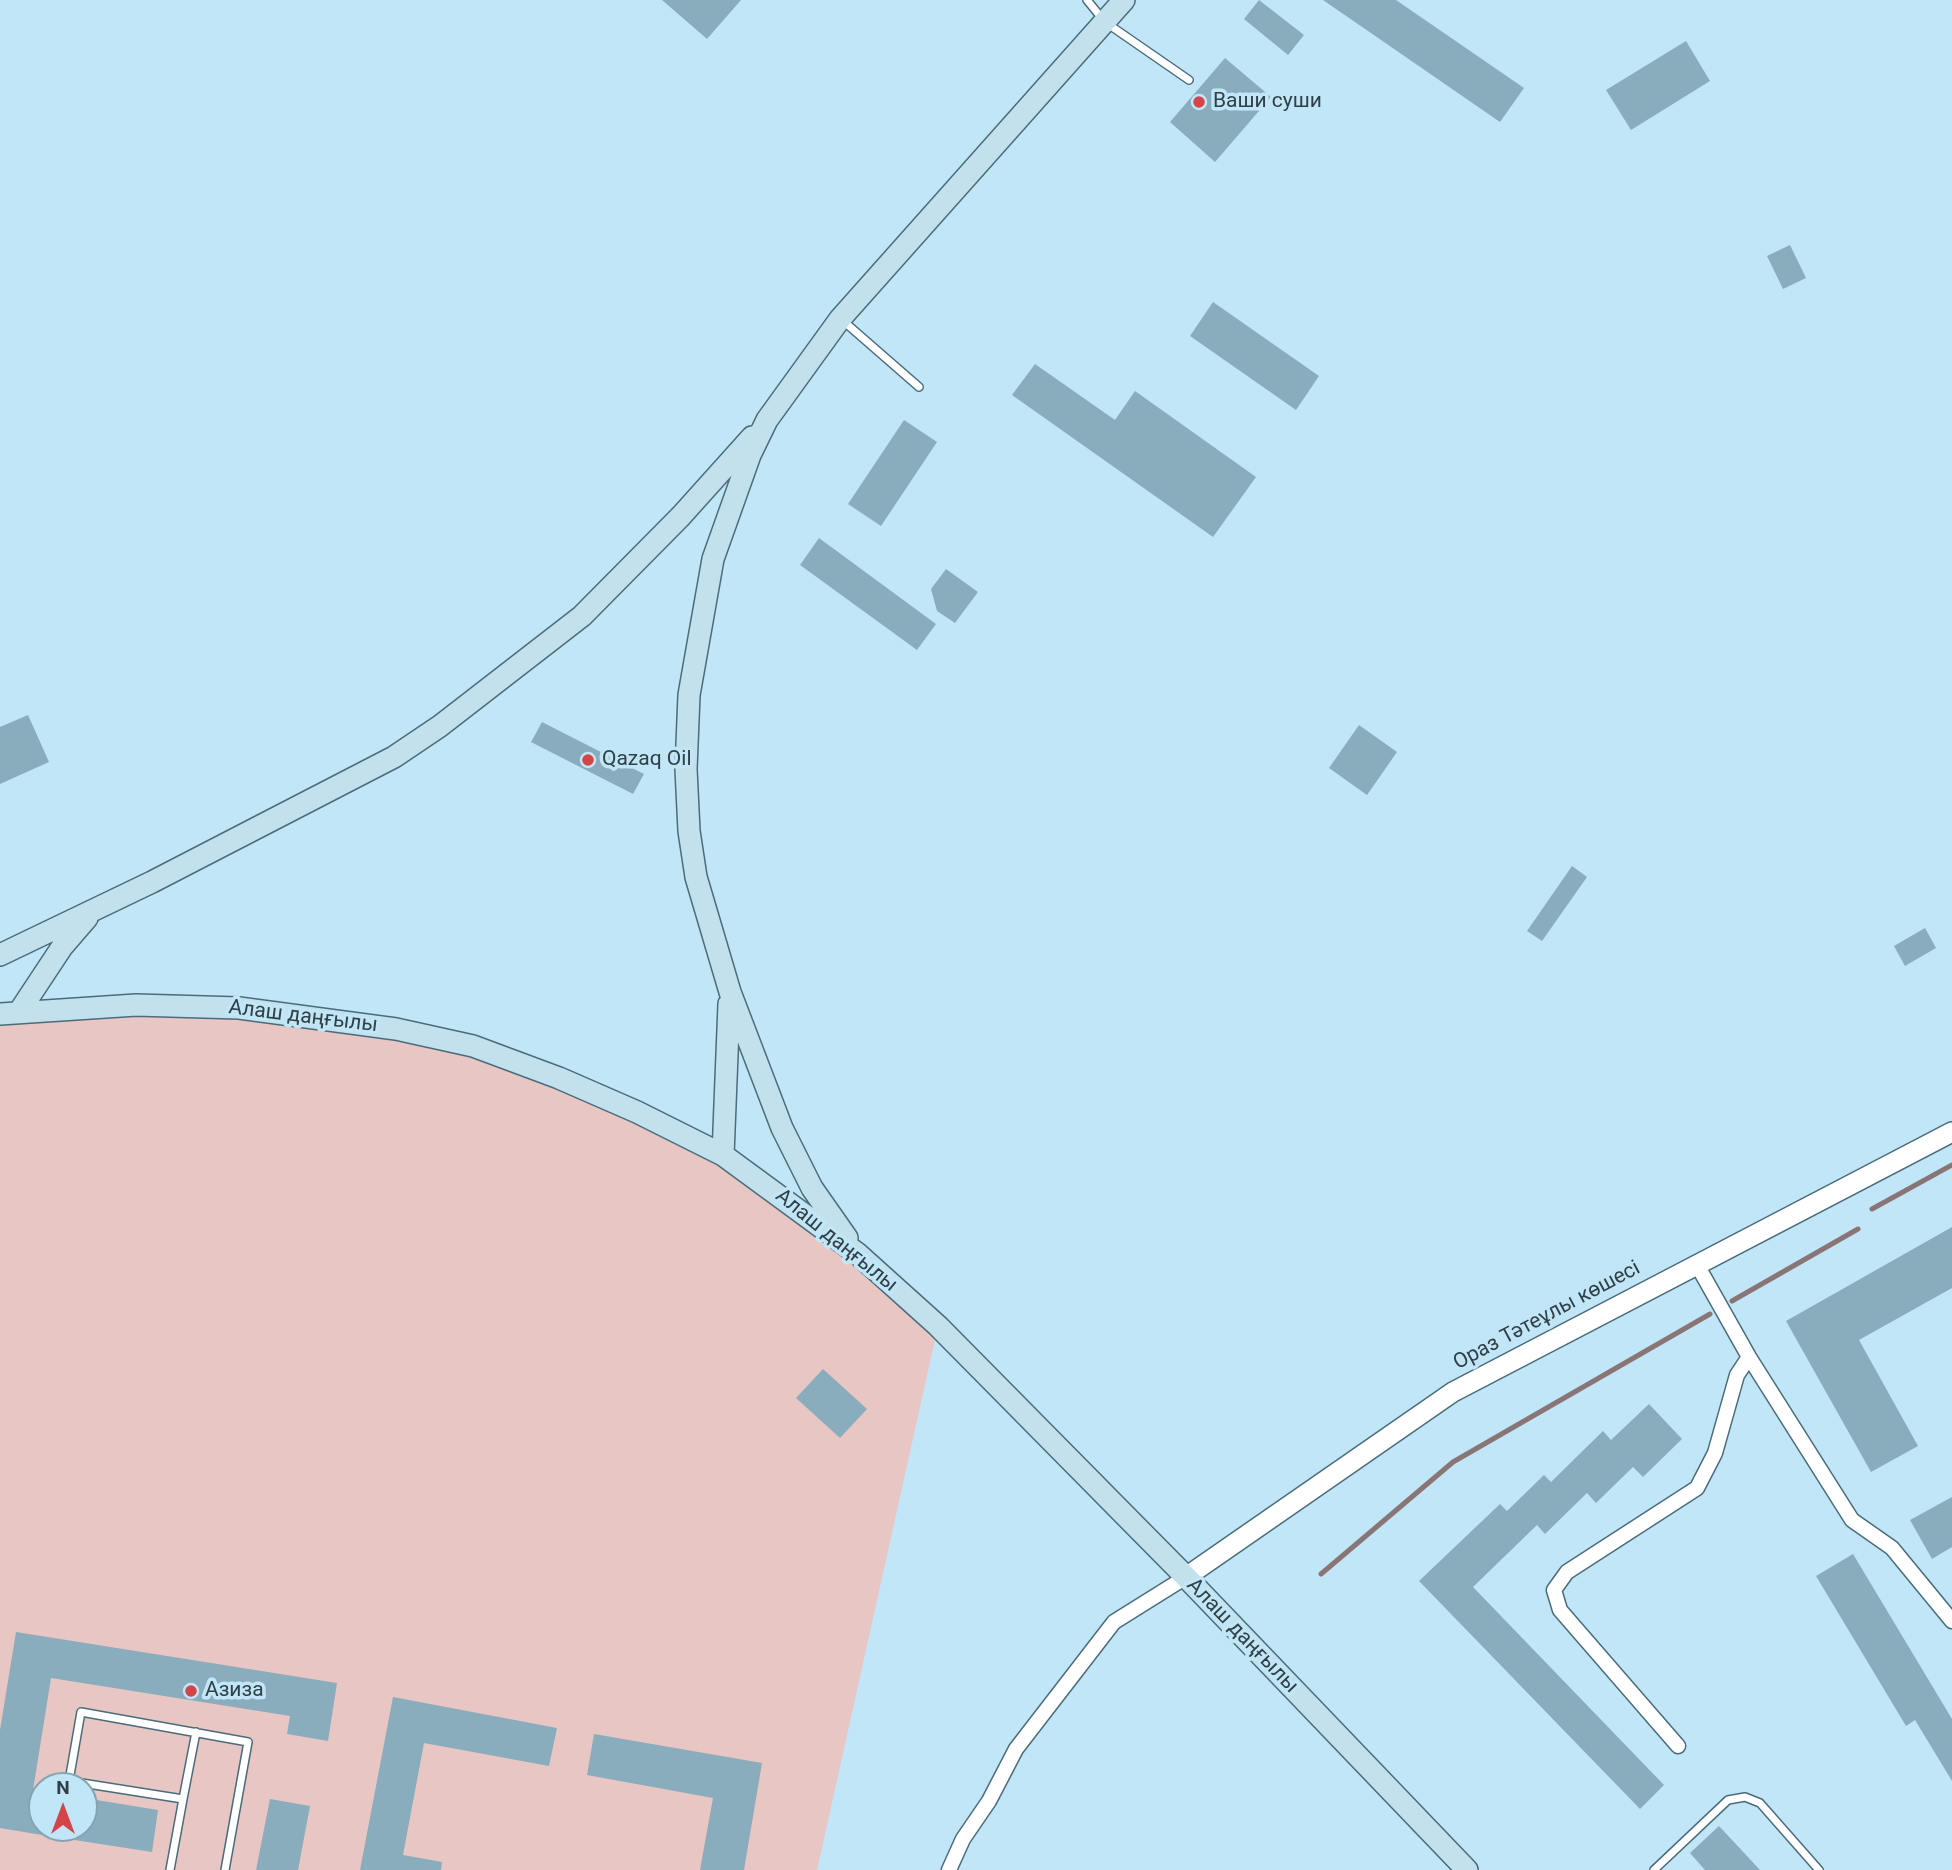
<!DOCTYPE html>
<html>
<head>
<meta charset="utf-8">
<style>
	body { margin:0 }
	#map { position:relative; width:1952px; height:1870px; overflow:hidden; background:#c0e6f7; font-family:Roboto,sans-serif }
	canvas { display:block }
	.north { position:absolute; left:28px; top:1772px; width:70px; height:70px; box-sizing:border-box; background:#c0e6f7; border:2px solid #86a4b0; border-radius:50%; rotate:0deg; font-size:19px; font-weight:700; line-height:28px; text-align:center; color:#304046 }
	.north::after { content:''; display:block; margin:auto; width:24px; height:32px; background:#d4454a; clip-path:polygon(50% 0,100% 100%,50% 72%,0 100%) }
</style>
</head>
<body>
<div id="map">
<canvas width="1952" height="1870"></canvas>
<div class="north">N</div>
</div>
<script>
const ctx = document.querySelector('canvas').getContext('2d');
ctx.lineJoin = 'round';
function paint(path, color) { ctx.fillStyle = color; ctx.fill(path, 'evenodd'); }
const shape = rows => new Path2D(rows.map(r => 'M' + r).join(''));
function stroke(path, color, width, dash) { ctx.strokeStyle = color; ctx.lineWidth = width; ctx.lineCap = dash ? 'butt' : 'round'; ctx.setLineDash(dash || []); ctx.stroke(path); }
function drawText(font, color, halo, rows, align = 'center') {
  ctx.font = font + ' Roboto,sans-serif'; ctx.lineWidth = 7; ctx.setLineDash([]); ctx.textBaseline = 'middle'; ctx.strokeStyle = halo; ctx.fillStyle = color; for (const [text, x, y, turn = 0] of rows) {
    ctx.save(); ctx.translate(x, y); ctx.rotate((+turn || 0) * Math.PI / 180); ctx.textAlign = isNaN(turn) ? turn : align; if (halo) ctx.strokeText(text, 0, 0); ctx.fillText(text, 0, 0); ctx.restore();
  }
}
paint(shape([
	[136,1005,473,1046,723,1155,938,1326,817,1870,0,1870,0,1014],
	[42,1786,84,1786,84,1828,42,1828]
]), '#e7c6c3');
stroke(shape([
	[1872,1209,1952,1165],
	[1732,1301,1858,1229],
	[1321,1574,1453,1462,1710,1314]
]), '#8a7576', 5);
paint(shape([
	[662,0,741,0,707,39],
	[1259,0,1304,35,1288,55,1244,19],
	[1323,0,1396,0,1524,88,1500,122],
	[1686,41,1710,81,1631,130,1606,90],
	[1225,58,1271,97,1215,162,1170,122],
	[1790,245,1806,278,1783,289,1767,256],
	[1213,302,1319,376,1296,410,1190,336],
	[1035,364,1115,420,1135,391,1256,477,1213,537,1012,395],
	[904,420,937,442,881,526,848,504],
	[819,538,936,624,917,650,800,565],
	[946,569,978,592,955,623,937,611,931,589],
	[28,715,49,762,0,784,0,727],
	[542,722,644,774,633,794,531,742],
	[1359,725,1397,752,1367,795,1329,768],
	[1572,866,1587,877,1542,941,1527,931],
	[1925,928,1936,948,1905,966,1894,946],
	[1952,1227,1952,1288,1859,1340,1918,1446,1871,1472,1786,1321],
	[823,1369,867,1409,840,1438,796,1398],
	[1649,1404,1682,1439,1643,1477,1633,1467,1596,1503,1587,1493,1545,1534,1537,1525,1473,1587,1664,1785,1640,1809,1419,1581,1500,1504,1507,1511,1544,1475,1551,1482,1603,1431,1611,1440],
	[1952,1497,1952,1547,1932,1559,1910,1520],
	[1853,1554,1952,1719,1952,1781,1915,1720,1906,1726,1816,1576],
	[16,1632,337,1683,328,1741,287,1734,290,1716,51,1678,33,1790,42,1792,42,1835,0,1828,0,1730],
	[393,1697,557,1728,549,1766,424,1743,403,1855,442,1862,441,1870,360,1870],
	[594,1734,762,1763,744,1870,700,1870,713,1798,587,1775],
	[84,1798,158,1810,152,1852,55,1837,56,1828,84,1828],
	[270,1799,310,1806,298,1870,256,1870],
	[1719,1826,1760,1870,1705,1870,1690,1853]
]), '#89adbd');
const service = shape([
	[1087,0,1105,22,1189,80],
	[841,319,919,387],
	[183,1799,196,1732],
	[170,1870,183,1799,69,1781,81,1712,248,1742,225,1870],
	[1654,1870,1728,1800,1745,1797,1760,1803,1819,1870]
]);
const minor = shape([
	[1696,1263,1749,1357,1852,1520,1892,1548,1952,1621],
	[1678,1746,1560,1610,1554,1590,1567,1572,1697,1488,1715,1453,1737,1375,1749,1357],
	[949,1870,963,1839,989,1801,1016,1749,1114,1622,1186,1577]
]);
const tertiary = shape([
	[1186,1577,1453,1392,1952,1132]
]);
const secondary = shape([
	[0,955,152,882,394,757,440,726,582,616,681,516,752,437],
	[19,1012,62,947,87,918],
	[0,1014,136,1005,239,1008,396,1029,473,1046,559,1078,637,1112,723,1155,858,1254,938,1326,1186,1577,1467,1870],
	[723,1155,729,1004],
	[847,1238,812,1188,782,1128,730,992,696,877,689,831,686,769,689,695,713,559,750,455,767,420,840,319,1124,0]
]);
stroke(service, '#4a6c7b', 10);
stroke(minor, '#4a6c7b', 17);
stroke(tertiary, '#4a6c7b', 22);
stroke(secondary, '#4a6c7b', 24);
stroke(service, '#fff', 7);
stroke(minor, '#fff', 14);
stroke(tertiary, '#fff', 19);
stroke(secondary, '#c3e1ed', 21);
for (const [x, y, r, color] of [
	[1199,102,7,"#d4454a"],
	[588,760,7,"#d4454a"],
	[191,1691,7,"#d4454a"]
]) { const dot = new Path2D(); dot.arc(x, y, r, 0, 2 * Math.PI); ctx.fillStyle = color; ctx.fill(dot); stroke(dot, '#c0e6f7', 2.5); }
drawText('21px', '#304046', '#c0e6f7', [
	["Ваши суши",1213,102],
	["Qazaq Oil",602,760],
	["Азиза",205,1691]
], 'left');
drawText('21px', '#304046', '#c0e6f7', [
	["Алаш даңғылы",303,1017,7],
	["Алаш даңғылы",836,1241,39],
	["Ораз Тәтеұлы көшесі",1547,1316,-28],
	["Алаш даңғылы",1242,1636,46]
]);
</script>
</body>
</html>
